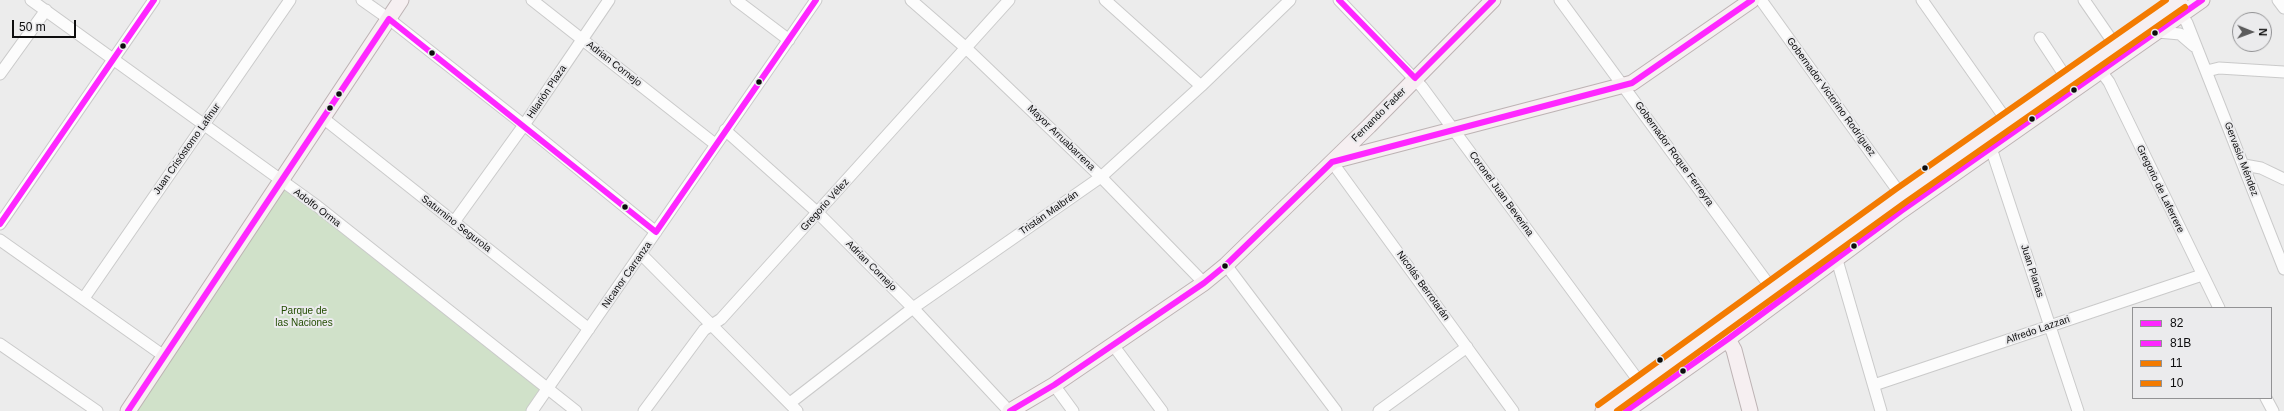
<!DOCTYPE html>
<html>
<head>
<meta charset="utf-8">
<style>
	body { margin:0 }
	#map { position:relative; width:2284px; height:411px; overflow:hidden; background:#ececec; font-family:Arial,sans-serif }
	canvas { display:block }
	.legend { position:absolute; left:2132px; top:307px; width:140px; height:92px; box-sizing:border-box; background:#ebebed; border:1px solid #929294; margin:0; padding:5px 7px; list-style:none; font-size:12px; color:#0d0d0e }
	.legend li { display:flex; align-items:center; gap:8px; height:20px }
	.legend b { width:20px; border:1px solid #929294 }
	.north { position:absolute; left:2232px; top:12px; width:40px; height:40px; box-sizing:border-box; background:#ebebed; border:1px solid #929294; border-radius:50%; rotate:91deg; font-size:11px; font-weight:700; line-height:16px; text-align:center; color:#0d0d0e }
	.north::after { content:''; display:block; margin:auto; width:14px; height:18px; background:#5b5b5c; clip-path:polygon(50% 0,100% 100%,50% 72%,0 100%) }
	.scale { position:absolute; left:12px; top:20px; width:64px; height:18px; box-sizing:border-box; border:2px solid #0d0d0e; border-top:0; padding-left:5px; font-size:12px; line-height:14px; white-space:nowrap; color:#0d0d0e; -webkit-text-stroke:3px #ebebed; paint-order:stroke }
</style>
</head>
<body>
<div id="map">
<canvas width="2284" height="411"></canvas>
<ul class="legend">
<li><b style="height:5px;background:#fe27ff"></b>82</li>
<li><b style="height:5px;background:#fe27ff"></b>81B</li>
<li><b style="height:5px;background:#f37b01"></b>11</li>
<li><b style="height:5px;background:#f37b01"></b>10</li>
</ul>
<div class="north">N</div>
<div class="scale">50 m</div>
</div>
<script>
const ctx = document.querySelector('canvas').getContext('2d');
ctx.lineJoin = 'round';
function paint(path, color) { ctx.fillStyle = color; ctx.fill(path, 'evenodd'); }
const shape = rows => new Path2D(rows.map(r => 'M' + r).join(''));
function stroke(path, color, width, dash) { ctx.strokeStyle = color; ctx.lineWidth = width; ctx.lineCap = dash ? 'butt' : 'round'; ctx.setLineDash(dash || []); ctx.stroke(path); }
function drawText(font, color, halo, rows, align = 'center') {
  ctx.font = font + ' Arial,sans-serif'; ctx.lineWidth = 4; ctx.setLineDash([]); ctx.textBaseline = 'middle'; ctx.strokeStyle = halo; ctx.fillStyle = color; for (const [text, x, y, turn = 0] of rows) {
    ctx.save(); ctx.translate(x, y); ctx.rotate((+turn || 0) * Math.PI / 180); ctx.textAlign = isNaN(turn) ? turn : align; if (halo) ctx.strokeText(text, 0, 0); ctx.fillText(text, 0, 0); ctx.restore();
  }
}
paint(shape([
	[280,181,547,387,532,411,128,411]
]), '#d0e1c9');
const minor = shape([
	[31,0,317,206,576,411],
	[362,0,389,19,524,125,656,232],
	[532,0,715,144],
	[736,0,789,40],
	[911,0,966,48,1101,177,1204,283],
	[1105,0,1201,86],
	[1339,0,1422,87,1641,384,1642,391],
	[1560,0,1772,289],
	[1761,0,1901,195],
	[1922,0,2007,121],
	[2084,0,2115,45,2114,52],
	[2278,0,2284,8],
	[2178,9,2187,23,2284,269],
	[2158,32,2180,34,2194,46],
	[2040,38,2067,79],
	[2100,70,2109,82,2219,308],
	[2207,71,2219,68,2284,72],
	[0,74,46,10],
	[323,118,589,329],
	[725,130,818,213,913,308,1009,411],
	[1992,141,1991,148,2078,411],
	[1332,162,1513,411],
	[2244,165,2261,168,2284,179],
	[454,222,524,125,609,0],
	[0,224,154,0],
	[0,240,164,356],
	[641,254,797,411],
	[1837,260,1881,411],
	[1226,265,1336,411],
	[84,298,290,0],
	[0,344,97,411],
	[1113,345,1162,411],
	[1054,385,1073,411],
	[1874,385,2202,275],
	[2266,398,2273,411],
	[790,403,913,308,1101,177,1201,86,1290,0],
	[532,411,816,0],
	[644,411,704,330,721,319,1009,0],
	[1379,411,1467,347]
]);
const major = shape([
	[1333,161,1632,83,1752,0],
	[1719,334,1728,339,1734,350,1750,411],
	[128,411,401,0],
	[1010,411,1054,385,1204,283,1226,265,1369,126,1493,0],
	[1603,411,1901,195,2180,0],
	[1626,411,1728,339,1901,211,2202,0]
]);
stroke(minor, '#cacaca', 13);
stroke(major, '#bdb3b4', 17);
stroke(minor, '#fcfcfc', 11);
stroke(major, '#f6eff1', 15);
stroke(shape([
	[1339,0,1415,78,1493,0],
	[0,224,154,0],
	[128,411,389,19,656,232,816,0]
]), '#fe27ff', 6);
stroke(shape([
	[1010,411,1054,385,1204,283,1226,265,1332,162,1632,83,1752,0],
	[1626,411,1728,339,1901,211,2202,0]
]), '#fe27ff', 6);
stroke(shape([
	[1617,411,1906,202,2185,7]
]), '#f37b01', 6);
stroke(shape([
	[1598,405,1896,189,2166,0]
]), '#f37b01', 6);
for (const [x, y, r, color] of [
	[2155,33,3.5,"#0d0d0e"],
	[123,46,3.5,"#0d0d0e"],
	[432,53,3.5,"#0d0d0e"],
	[759,82,3.5,"#0d0d0e"],
	[2074,90,3.5,"#0d0d0e"],
	[339,94,3.5,"#0d0d0e"],
	[330,108,3.5,"#0d0d0e"],
	[2032,119,3.5,"#0d0d0e"],
	[1925,168,3.5,"#0d0d0e"],
	[625,207,3.5,"#0d0d0e"],
	[1854,246,3.5,"#0d0d0e"],
	[1225,266,3.5,"#0d0d0e"],
	[1660,360,3.5,"#0d0d0e"],
	[1683,371,3.5,"#0d0d0e"]
]) { const dot = new Path2D(); dot.arc(x, y, r, 0, 2 * Math.PI); ctx.fillStyle = color; ctx.fill(dot); stroke(dot, '#ebebed', 1.5); }
drawText('10px', '#0d0d0e', '#ebebed', [
	["Adrian Cornejo",614,64,38],
	["Hilarión Plaza",547,92,-56],
	["Gobernador Victorino Rodríguez",1831,97,54],
	["Fernando Fader",1379,115,-45],
	["Mayor Arruabarrena",1061,138,44],
	["Juan Crisóstomo Lafinur",187,149,-55],
	["Gobernador Roque Ferreyra",1674,154,54],
	["Gervasio Méndez",2241,159,69],
	["Gregorio de Laferrere",2160,189,64],
	["Coronel Juan Beverina",1501,194,54],
	["Gregorio Vélez",825,205,-48],
	["Adolfo Orma",317,208,37],
	["Tristán Malbrán",1049,213,-35],
	["Saturnino Segurola",456,224,38],
	["Adrian Cornejo",871,266,45],
	["Juan Planas",2032,271,72],
	["Nicanor Carranza",627,275,-55],
	["Nicolás Berrotarán",1423,286,54],
	["Alfredo Lazzari",2038,330,-19]
]);
drawText('10px', '#244d03', '#ebebed', [
	["Parque de",304,311],
	["las Naciones",304,323]
]);
</script>
</body>
</html>
